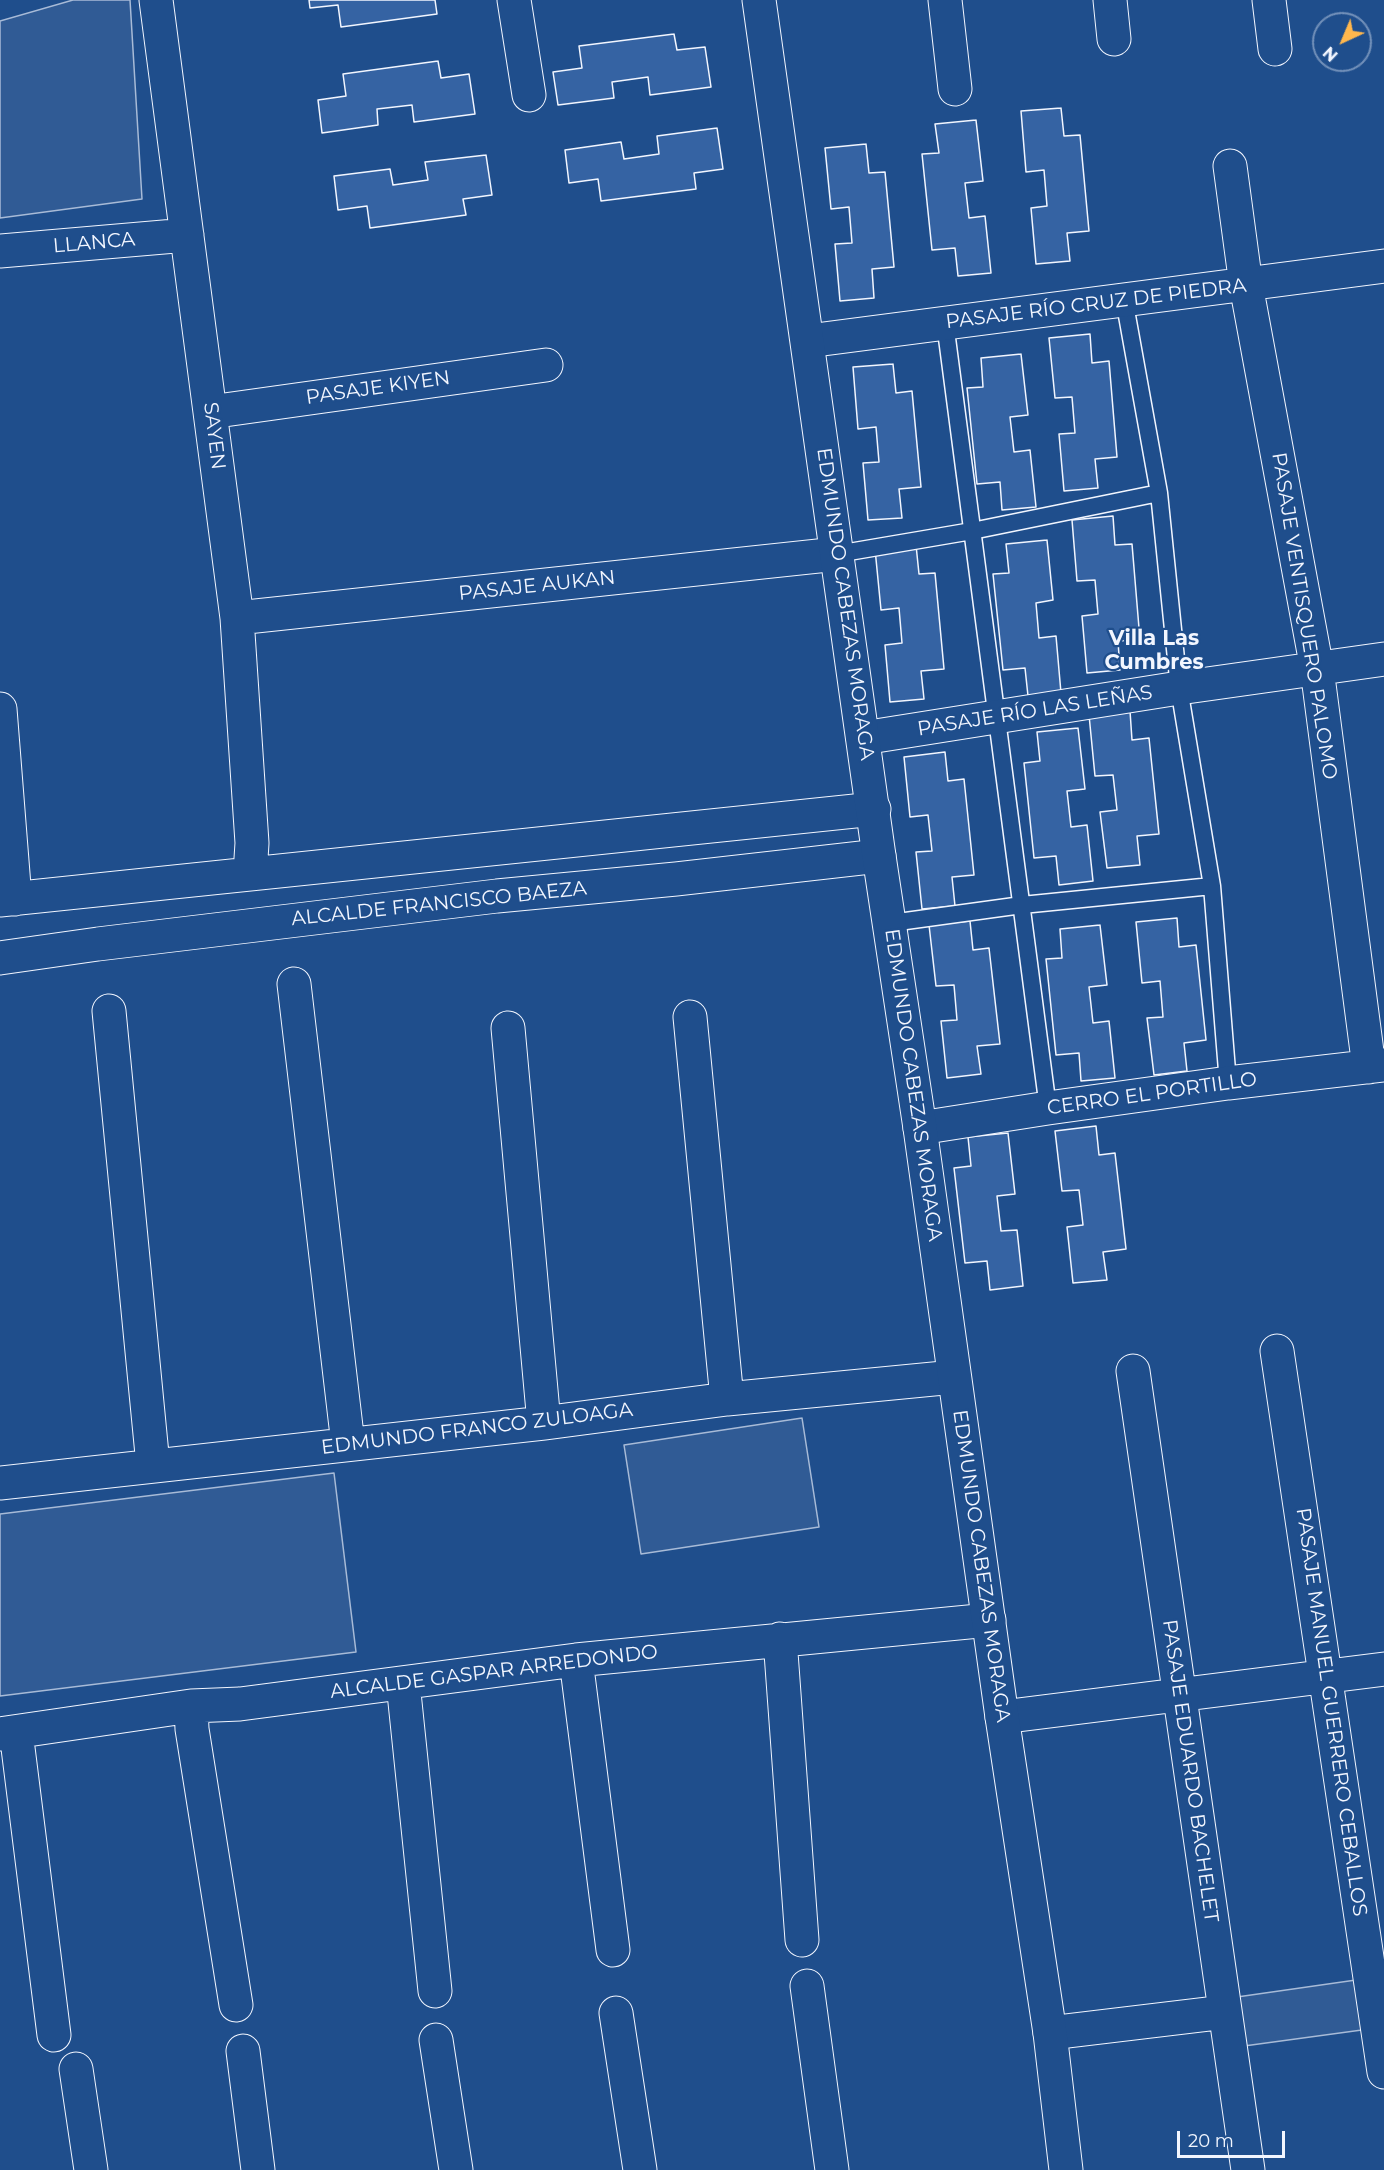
<!DOCTYPE html>
<html>
<head>
<meta charset="utf-8">
<style>
	body { margin:0 }
	#map { position:relative; width:1384px; height:2170px; overflow:hidden; background:#1f4e8c; font-family:Montserrat,sans-serif }
	canvas { display:block }
	.north { position:absolute; left:1312px; top:12px; width:60px; height:60px; box-sizing:border-box; background:#1f4e8c; border:2px solid #7391ba; border-radius:50%; rotate:224deg; font-size:16px; font-weight:700; line-height:24px; text-align:center; color:#f2f6ff }
	.north::after { content:''; display:block; margin:auto; width:21px; height:27px; background:#ffb74d; clip-path:polygon(50% 0,100% 100%,50% 72%,0 100%) }
	.scale { position:absolute; left:1177px; top:2131px; width:108px; height:27px; box-sizing:border-box; border:3px solid #f2f6ff; border-top:0; padding-left:8px; font-size:18px; line-height:21px; white-space:nowrap; color:#f2f6ff; -webkit-text-stroke:4px #1f4e8c; paint-order:stroke }
</style>
</head>
<body>
<div id="map">
<canvas width="1384" height="2170"></canvas>
<div class="north">N</div>
<div class="scale">20 m</div>
</div>
<script>
const ctx = document.querySelector('canvas').getContext('2d');
ctx.lineJoin = 'round';
function paint(path, color) { ctx.fillStyle = color; ctx.fill(path, 'evenodd'); }
const shape = rows => new Path2D(rows.map(r => 'M' + r).join(''));
function stroke(path, color, width, dash) { ctx.strokeStyle = color; ctx.lineWidth = width; ctx.lineCap = dash ? 'butt' : 'round'; ctx.setLineDash(dash || []); ctx.stroke(path); }
function drawText(font, color, halo, rows, align = 'center') {
  ctx.font = font + ' Montserrat,sans-serif'; ctx.lineWidth = 4.5; ctx.setLineDash([]); ctx.textBaseline = 'middle'; ctx.strokeStyle = halo; ctx.fillStyle = color; for (const [text, x, y, turn = 0] of rows) {
    ctx.save(); ctx.translate(x, y); ctx.rotate((+turn || 0) * Math.PI / 180); ctx.textAlign = isNaN(turn) ? turn : align; if (halo) ctx.strokeText(text, 0, 0); ctx.fillText(text, 0, 0); ctx.restore();
  }
}
const built = shape([
	[73,0,130,0,142,199,0,218,0,21,73,0],
	[802,1418,819,1527,641,1554,624,1445,802,1418],
	[334,1473,356,1652,0,1696,0,1514,334,1473],
	[1384,1976,1384,2027,1244,2046,1237,1997,1384,1976]
]);
paint(built, '#305b95');
stroke(built, '#a8bbd7', 1.5);
const building = shape([
	[309,0,435,0,437,14,341,27,338,5,310,8,309,0],
	[674,34,677,50,705,47,711,87,650,95,648,77,612,82,614,98,558,105,553,72,582,68,579,46,674,34],
	[438,61,441,78,469,74,475,114,414,122,412,105,377,109,378,125,322,133,318,100,346,96,343,74,438,61],
	[1061,108,1064,136,1080,135,1089,231,1067,233,1070,261,1036,264,1031,208,1047,206,1044,170,1026,172,1021,111,1061,108],
	[976,120,983,181,965,183,969,218,985,216,991,273,958,276,955,248,932,250,922,154,939,153,935,124,976,120],
	[717,128,723,169,694,173,696,189,601,201,598,179,569,183,565,150,621,142,624,159,659,154,657,136,717,128],
	[866,144,869,173,885,172,894,267,872,269,874,298,840,301,835,244,852,243,849,207,831,209,825,148,866,144],
	[486,155,492,195,463,199,466,215,370,228,367,206,338,210,334,176,390,169,393,185,428,180,425,162,486,155],
	[1090,334,1092,363,1109,361,1117,457,1095,459,1098,488,1064,491,1059,434,1075,433,1072,397,1055,398,1049,338,1090,334],
	[1021,354,1028,415,1010,417,1014,452,1030,450,1036,507,1002,510,1000,482,977,484,967,388,983,387,981,358,1021,354],
	[893,364,896,393,912,391,921,487,899,489,902,518,868,520,863,463,879,462,876,427,858,429,853,367,893,364],
	[1113,516,1115,545,1132,544,1140,640,1118,641,1120,670,1087,673,1082,616,1098,614,1095,580,1077,581,1072,520,1113,516],
	[1047,540,1053,600,1036,603,1039,638,1056,636,1061,693,1028,696,1025,668,1003,670,993,574,1009,573,1006,544,1047,540],
	[916,545,919,574,935,573,944,669,921,671,924,699,890,702,885,645,902,643,899,608,881,610,875,549,916,545],
	[1130,711,1132,740,1149,738,1159,834,1137,836,1140,865,1107,868,1100,812,1117,810,1113,775,1095,776,1089,715,1130,711],
	[1078,728,1085,789,1067,791,1071,827,1087,825,1093,881,1059,885,1056,856,1034,858,1024,763,1040,761,1037,732,1078,728],
	[945,752,948,781,964,779,974,875,952,877,955,906,922,909,916,852,932,851,928,815,910,817,904,757,945,752],
	[1177,918,1179,947,1196,945,1206,1040,1184,1043,1187,1071,1154,1075,1147,1018,1163,1017,1160,981,1142,983,1136,922,1177,918],
	[970,921,973,950,989,948,1000,1044,977,1046,981,1074,947,1078,941,1021,957,1020,954,985,936,986,929,925,970,921],
	[1100,925,1107,985,1089,987,1093,1023,1109,1021,1115,1078,1081,1081,1079,1053,1056,1055,1046,959,1062,958,1060,929,1100,925],
	[1096,1126,1099,1155,1115,1153,1126,1249,1103,1252,1107,1280,1073,1283,1067,1227,1083,1225,1079,1190,1062,1191,1055,1131,1096,1126],
	[1008,1133,1015,1194,997,1196,1001,1231,1017,1230,1023,1286,990,1290,987,1261,965,1263,954,1168,971,1166,968,1137,1008,1133]
]);
paint(building, '#3563a3');
stroke(building, '#f2f6ff', 1.5);
const service = shape([
	[1124,299,1159,493,1179,688,1212,886,1228,1083],
	[945,323,1048,1108],
	[837,554,972,531,1159,493],
	[891,923,1022,905,1212,886]
]);
const minor = shape([
	[156,0,237,618,252,843,250,874],
	[514,0,529,95],
	[945,0,955,89],
	[1110,0,1114,39],
	[1269,0,1275,49],
	[1230,166,1246,285,1317,669,1369,1067],
	[0,251,187,235],
	[808,341,1384,266],
	[210,412,546,365],
	[237,618,837,554],
	[0,709,15,899],
	[863,738,1179,688,1384,659],
	[0,900,874,809],
	[0,958,98,944,497,896,676,879,879,856],
	[294,984,348,1444],
	[109,1011,153,1465],
	[690,1017,727,1399],
	[508,1028,544,1423],
	[920,1128,1048,1108,1228,1083,1384,1065],
	[1277,1351,1384,2072],
	[1133,1371,1248,2170],
	[0,1483,544,1423,727,1399,954,1377],
	[780,1639,802,1940],
	[576,1660,613,1950],
	[403,1683,435,1991],
	[191,1706,192,1729,236,2005],
	[1002,1717,1384,1669],
	[16,1732,54,2035],
	[0,1734,191,1706,240,1704,576,1660,989,1620],
	[807,1986,832,2170],
	[616,2013,640,2170],
	[1050,2033,1225,2012],
	[436,2040,456,2170],
	[243,2051,258,2170],
	[76,2069,91,2170]
]);
const tertiary = shape([
	[759,0,879,856,920,1128,1002,1717,1050,2033,1066,2170]
]);
stroke(service, '#f2f6ff', 19);
stroke(minor, '#f2f6ff', 35);
stroke(tertiary, '#f2f6ff', 35);
stroke(service, '#1f4e8c', 16);
stroke(minor, '#1f4e8c', 33);
stroke(tertiary, '#1f4e8c', 33);
drawText('20px', '#f2f6ff', '#1f4e8c', [
	["LLANCA",94,243,-5],
	["PASAJE RÍO CRUZ DE PIEDRA",1096,304,-7],
	["PASAJE KIYEN",378,388,-8],
	["SAYEN",214,436,83],
	["PASAJE AUKAN",537,586,-6],
	["EDMUNDO CABEZAS MORAGA",845,604,82],
	["PASAJE VENTISQUERO PALOMO",1304,616,81],
	["PASAJE RÍO LAS LEÑAS",1035,711,-9],
	["ALCALDE FRANCISCO BAEZA",439,904,-6],
	["EDMUNDO CABEZAS MORAGA",913,1085,82],
	["CERRO EL PORTILLO",1152,1094,-8],
	["EDMUNDO FRANCO ZULOAGA",477,1429,-7],
	["EDMUNDO CABEZAS MORAGA",981,1566,82],
	["ALCALDE GASPAR ARREDONDO",494,1672,-7],
	["PASAJE MANUEL GUERRERO CEBALLOS",1331,1712,82],
	["PASAJE EDUARDO BACHELET",1190,1771,82]
]);
drawText('bold 21px', '#f2f6ff', '#1f4e8c', [
	["Villa Las",1154,639],
	["Cumbres",1154,663]
]);
</script>
</body>
</html>
